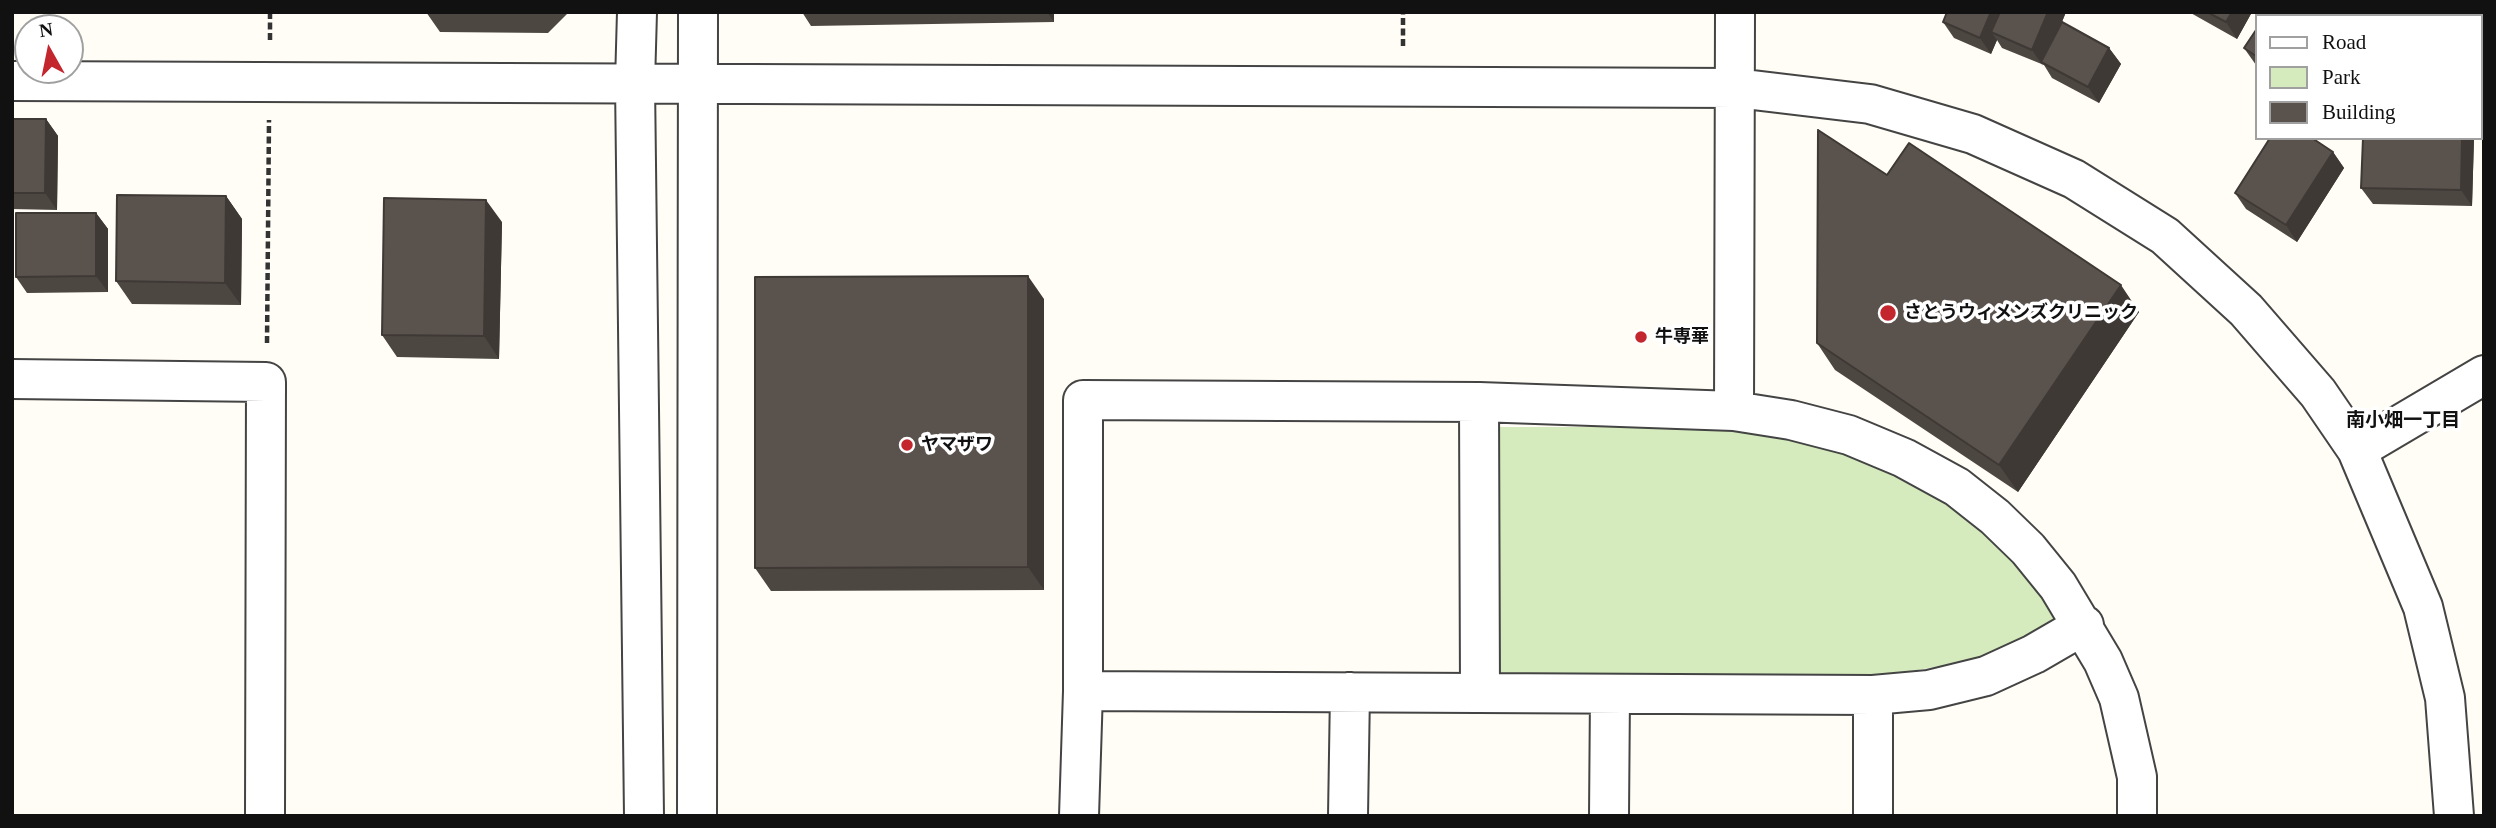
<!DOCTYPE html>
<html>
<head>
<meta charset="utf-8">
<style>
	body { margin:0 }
	#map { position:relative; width:2496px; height:828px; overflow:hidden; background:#fffdf5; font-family:"Times New Roman",serif }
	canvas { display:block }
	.frame { position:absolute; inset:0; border:14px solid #111; pointer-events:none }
	.legend { position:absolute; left:2255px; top:14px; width:228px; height:126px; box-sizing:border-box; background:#fff; border:2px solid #a0a0a0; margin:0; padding:9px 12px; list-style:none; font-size:21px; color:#111 }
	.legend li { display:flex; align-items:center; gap:14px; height:35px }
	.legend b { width:35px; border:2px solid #a0a0a0 }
	.north { position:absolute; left:14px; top:14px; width:70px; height:70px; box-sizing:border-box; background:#fff; border:2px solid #a0a0a0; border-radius:50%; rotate:351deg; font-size:19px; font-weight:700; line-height:28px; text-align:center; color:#111 }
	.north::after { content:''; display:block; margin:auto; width:24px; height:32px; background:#c4262e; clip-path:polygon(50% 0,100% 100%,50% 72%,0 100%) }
</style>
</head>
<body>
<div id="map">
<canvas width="2496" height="828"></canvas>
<div class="frame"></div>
<ul class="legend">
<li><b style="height:9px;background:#fff"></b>Road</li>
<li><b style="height:19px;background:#d5ebbd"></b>Park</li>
<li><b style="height:19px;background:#5a524d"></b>Building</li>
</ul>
<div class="north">N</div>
</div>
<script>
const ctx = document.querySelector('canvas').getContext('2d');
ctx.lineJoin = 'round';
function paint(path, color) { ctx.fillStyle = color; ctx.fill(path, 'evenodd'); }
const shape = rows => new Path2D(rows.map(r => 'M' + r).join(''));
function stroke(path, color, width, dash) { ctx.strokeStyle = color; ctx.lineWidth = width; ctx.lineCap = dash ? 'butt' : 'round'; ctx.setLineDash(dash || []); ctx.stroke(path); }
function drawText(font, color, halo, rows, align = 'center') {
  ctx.font = font + ' "Times New Roman","Noto Sans JP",serif'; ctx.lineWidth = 7; ctx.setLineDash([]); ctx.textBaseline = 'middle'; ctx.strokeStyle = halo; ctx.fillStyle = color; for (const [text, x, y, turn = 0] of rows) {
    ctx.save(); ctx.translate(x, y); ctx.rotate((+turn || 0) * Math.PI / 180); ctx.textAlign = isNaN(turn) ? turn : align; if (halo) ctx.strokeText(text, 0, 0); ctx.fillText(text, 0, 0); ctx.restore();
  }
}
paint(shape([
	[1499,427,1732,427,1792,433,1904,473,1990,531,2060,618,2023,641,1980,659,1872,678,1500,676]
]), '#d5ebbd');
const minor = shape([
	[637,12,635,83,644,816],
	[12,81,1736,88,1870,104,1973,134,2074,179,2165,236,2246,310,2318,393,2357,450,2423,607,2445,698,2454,816],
	[12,379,266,382,265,816],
	[1479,402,1480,693],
	[1734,411,1735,12],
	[2357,450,2484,375],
	[1083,691,1873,695,1929,690,1986,676,2034,654,2084,625],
	[697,816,698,12],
	[1079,816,1083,691,1083,400,1479,402,1734,411,1791,420,1849,435,1904,458,1957,487,1995,517,2028,549,2058,586,2103,661,2119,698,2137,777,2137,816],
	[1348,816,1350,692],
	[1609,816,1610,694],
	[1873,816,1873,695]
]);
stroke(minor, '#444', 42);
stroke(shape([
	[270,12,270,42],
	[1403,46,1403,12],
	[267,343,269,120]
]), '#333', 4.5, [7, 3.5]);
stroke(minor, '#fff', 38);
paint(shape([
	[426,12,569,12,548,33,440,32],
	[802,12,1054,12,1054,22,811,26],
	[1947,12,2066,12,2062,22,2109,48,2121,64,2099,103,2052,78,2044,65,2002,48,1997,40,1991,54,1954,38,1943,22],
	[2189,12,2252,12,2237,39],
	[2256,30,2256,65,2244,48],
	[12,119,46,119,58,136,57,210,12,209],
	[2474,138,2472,206,2373,204,2361,188],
	[2333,152,2344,168,2297,242,2246,209,2235,193],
	[1887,175,2139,312,2018,492,1835,370,1817,343],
	[226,196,242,219,241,305,132,304,116,281],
	[96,213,108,229,108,292,27,293,16,277],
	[502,222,499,359,397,357,382,335],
	[1044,299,1044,590,771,591,755,568]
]), '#4d4742');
paint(shape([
	[1047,12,1054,12,1054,22],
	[1991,12,2009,12,1991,32,1997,40,1991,54,1980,38],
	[2048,12,2066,12,2044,64,2041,62,2043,66,2032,50],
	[2232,12,2252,12,2237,39,2226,22],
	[2109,48,2121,64,2099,103,2088,87],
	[46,119,58,136,57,210,45,193],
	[2462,138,2474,138,2472,206,2461,190],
	[2333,152,2344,168,2297,242,2286,225],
	[226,196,242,219,241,305,225,283],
	[486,200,502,222,499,359,484,336],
	[96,213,108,229,108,292,96,276],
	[1028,276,1044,299,1044,590,1028,567],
	[2121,285,2139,312,2018,492,1999,465]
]), '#3f3936');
const building = shape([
	[1947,12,1991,12,1980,38,1943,22,1947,12],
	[2000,12,2048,12,2032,50,1991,32,2000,12],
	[2207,12,2232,12,2226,22,2207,12],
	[2268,12,2326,12,2331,16,2266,16,2268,12],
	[2356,12,2458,12,2458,16,2356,16,2356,12],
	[2062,22,2109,48,2088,87,2041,62,2062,22],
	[2256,30,2256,56,2244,48,2256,30],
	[12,119,46,119,45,193,12,193,12,119],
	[1818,130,1887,175,1909,143,2121,285,1999,465,1817,343,1818,130],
	[2270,138,2312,138,2333,152,2286,225,2235,193,2270,138],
	[2363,138,2462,138,2461,190,2361,188,2363,138],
	[117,195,226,196,225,283,116,281,117,195],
	[384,198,486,200,484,336,382,335,384,198],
	[16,213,96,213,96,276,16,277,16,213],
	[1028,276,1028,567,755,568,755,277,1028,276]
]);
paint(building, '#5a524d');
stroke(building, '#3f3936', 2);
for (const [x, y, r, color] of [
	[1888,313,9,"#c4262e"],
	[1641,337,7,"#c4262e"],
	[907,445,7,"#c4262e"]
]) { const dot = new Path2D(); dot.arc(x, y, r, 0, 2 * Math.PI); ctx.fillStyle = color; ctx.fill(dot); stroke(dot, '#fff', 2.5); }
drawText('bold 18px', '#111', '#fff', [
	["さとうウィメンズクリニック",1904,313],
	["牛専華",1655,337],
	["ヤマザワ",921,445]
], 'left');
drawText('bold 19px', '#111', '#fff', [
	["南小畑一丁目",2403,421]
]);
</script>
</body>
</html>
